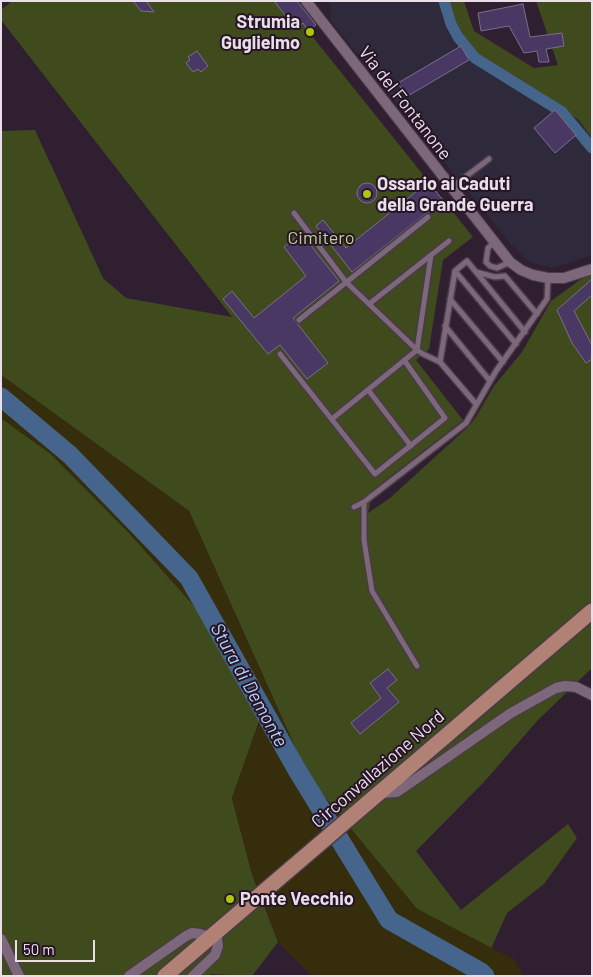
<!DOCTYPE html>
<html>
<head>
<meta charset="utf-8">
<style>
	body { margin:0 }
	#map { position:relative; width:593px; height:977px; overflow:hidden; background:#301f30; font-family:Barlow,sans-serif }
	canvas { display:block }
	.frame { position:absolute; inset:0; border:2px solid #eadee9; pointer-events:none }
	.scale { position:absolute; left:15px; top:940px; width:80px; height:22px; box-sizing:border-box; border:2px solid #eadee9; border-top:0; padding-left:6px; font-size:15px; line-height:18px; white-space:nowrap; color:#eadee9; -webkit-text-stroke:4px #261526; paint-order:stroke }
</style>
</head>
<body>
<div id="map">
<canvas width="593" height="977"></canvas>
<div class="frame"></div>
<div class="scale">50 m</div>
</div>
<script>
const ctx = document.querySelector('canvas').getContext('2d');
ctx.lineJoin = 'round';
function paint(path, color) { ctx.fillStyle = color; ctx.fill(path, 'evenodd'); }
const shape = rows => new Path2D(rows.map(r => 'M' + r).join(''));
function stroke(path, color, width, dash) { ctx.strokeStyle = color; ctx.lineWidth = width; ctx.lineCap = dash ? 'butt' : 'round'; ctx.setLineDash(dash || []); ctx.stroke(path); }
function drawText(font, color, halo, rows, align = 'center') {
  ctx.font = font + ' Barlow,sans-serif'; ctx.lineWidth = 4; ctx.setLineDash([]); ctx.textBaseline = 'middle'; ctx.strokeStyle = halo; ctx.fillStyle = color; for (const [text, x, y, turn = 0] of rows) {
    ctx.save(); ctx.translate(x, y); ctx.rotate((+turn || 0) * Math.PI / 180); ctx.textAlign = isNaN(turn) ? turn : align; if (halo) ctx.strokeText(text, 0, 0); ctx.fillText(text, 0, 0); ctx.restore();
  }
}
paint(shape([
	[327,1,447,1,453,24,474,55,579,120,592,137,592,255,553,268,529,262,509,242,330,20,331,7]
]), '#2e2a3b');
paint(shape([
	[12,1,297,1,316,25,308,31,473,237,443,260,429,349,416,360,463,420,373,490,368,513,390,498,469,426,476,417,494,386,522,352,551,301,581,279,592,275,592,668,538,720,484,782,416,851,461,910,568,824,577,838,544,884,507,913,491,949,417,909,309,778,189,511,1,375,1,131,35,130,103,278,126,298,232,317,1,20,1,10],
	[447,1,464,1,474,31,534,68,558,65,536,1,592,1,592,138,579,120,474,55,453,24],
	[1,418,51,454,130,534,195,607,260,719,232,798,252,874,278,942,252,976,211,974,210,976,1,976]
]), '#3f4a1d');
paint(shape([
	[1,375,189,511,309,778,417,909,515,960,524,976,312,976,278,942,252,874,232,798,260,718,195,607,130,534,51,454,1,418]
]), '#352d0c');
stroke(shape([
	[444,1,451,24,458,37,475,58,562,112,592,148]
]), '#45658c', 11);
stroke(shape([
	[1,397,70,455,189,578,297,770,389,920,481,972,485,976]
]), '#45658c', 19);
const building = shape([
	[133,1,146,1,154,12,141,11,133,1],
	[274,1,297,1,316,25,308,31,303,23,296,29,274,1],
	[523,4,530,37,562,33,564,46,546,49,549,62,539,62,537,51,524,53,509,26,481,31,478,13,523,4],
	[461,46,469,60,406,97,398,83,461,46],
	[197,51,208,66,201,72,198,69,193,72,186,63,190,60,188,57,197,51],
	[555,110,576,135,555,153,534,128,555,110],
	[428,182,443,200,352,272,316,226,323,220,346,248,428,182],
	'357 193a10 10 0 1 1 20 0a10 10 0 1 1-20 0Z',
	[301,233,339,281,293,318,328,363,307,379,280,345,268,354,223,299,232,291,254,318,306,276,284,247,301,233],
	[592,279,592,295,574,311,592,345,592,359,586,363,572,343,557,310,592,279],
	[388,669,397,680,387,688,399,702,360,734,351,723,381,698,370,683,388,669]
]);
paint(building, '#493863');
stroke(building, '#79708a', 1);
const lane = shape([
	[452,187,489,159],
	[294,213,346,282,417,350,423,354,440,362],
	[494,242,488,248,486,262,490,266,497,268,510,262],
	[455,271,516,344],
	[476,272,495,277,505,276,537,314],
	[450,299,503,362],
	[369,304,449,241],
	[299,320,428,217],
	[445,326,490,381],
	[280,354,375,474,445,418,404,360],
	[369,391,411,446],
	[476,404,440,362,455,271,467,261,525,332],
	[332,419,417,350,431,255],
	[364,502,364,540,372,591,417,666],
	[354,507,364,502,466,423,496,371,547,299,548,278]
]);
const street = shape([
	[306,1,510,262,521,270,533,275,548,278,564,278,592,269],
	[379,793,397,792,511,713,556,688,565,686,576,687,592,695],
	[1,939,19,976],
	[129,976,186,936,192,933,200,934,209,937],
	[193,976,215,955,218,946,216,931]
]);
const primary = shape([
	[165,976,592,611]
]);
stroke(lane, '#4a3b49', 8);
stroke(street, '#4a3b49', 12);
stroke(primary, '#4a3b49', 18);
stroke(lane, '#7d677b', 5);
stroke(street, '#7d677b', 10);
stroke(primary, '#b18175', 15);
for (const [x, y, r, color] of [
	[310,32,5,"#aec60c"],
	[367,194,5,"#aec60c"],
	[230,899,5,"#aec60c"]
]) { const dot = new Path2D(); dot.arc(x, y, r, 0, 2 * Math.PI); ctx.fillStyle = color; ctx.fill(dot); stroke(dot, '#261526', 2); }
drawText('bold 18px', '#eadee9', '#261526', [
	["Strumia",300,22,"right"],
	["Guglielmo",300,43,"right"],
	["Ossario ai Caduti",377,184],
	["della Grande Guerra",377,205],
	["Ponte Vecchio",240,899]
], 'left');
drawText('18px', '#eadee9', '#261526', [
	["Via del Fontanone",405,103,52],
	["Circonvallazione Nord",378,769,-41]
]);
drawText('18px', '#bfd589', '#261526', [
	["Cimitero",321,238]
]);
drawText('italic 19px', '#b4d2f8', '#261526', [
	["Stura di Demonte",249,685,61]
]);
</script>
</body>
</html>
